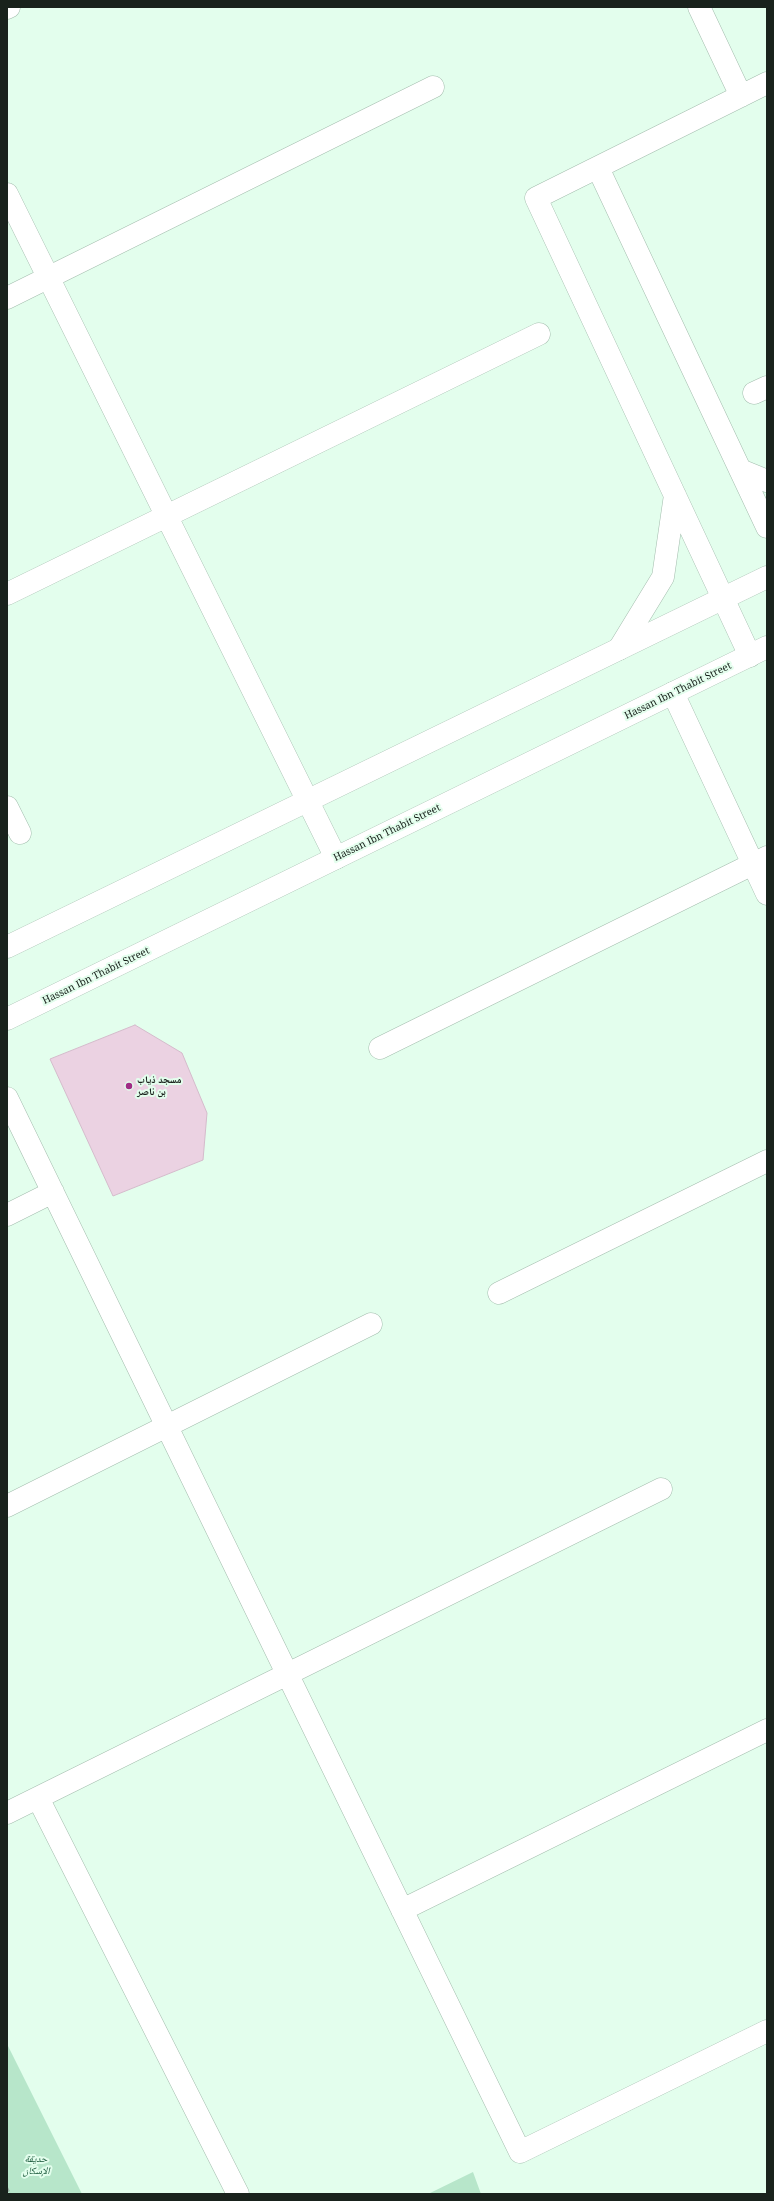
<!DOCTYPE html>
<html>
<head>
<meta charset="utf-8">
<style>
	body { margin:0 }
	#map { position:relative; width:774px; height:2201px; overflow:hidden; background:#e3feed; font-family:"Noto Serif",serif }
	canvas { display:block }
	.frame { position:absolute; inset:0; border:8px solid #19221c; pointer-events:none }
</style>
</head>
<body>
<div id="map">
<canvas width="774" height="2201"></canvas>
<div class="frame"></div>
</div>
<script>
const ctx = document.querySelector('canvas').getContext('2d');
ctx.lineJoin = 'round';
function paint(path, color) { ctx.fillStyle = color; ctx.fill(path, 'evenodd'); }
const shape = rows => new Path2D(rows.map(r => 'M' + r).join(''));
function stroke(path, color, width, dash) { ctx.strokeStyle = color; ctx.lineWidth = width; ctx.lineCap = dash ? 'butt' : 'round'; ctx.setLineDash(dash || []); ctx.stroke(path); }
function drawText(font, color, halo, rows, align = 'center') {
  ctx.font = font + ' "Noto Serif","Noto Naskh Arabic",serif'; ctx.lineWidth = 4; ctx.setLineDash([]); ctx.textBaseline = 'middle'; ctx.strokeStyle = halo; ctx.fillStyle = color; for (const [text, x, y, turn = 0] of rows) {
    ctx.save(); ctx.translate(x, y); ctx.rotate((+turn || 0) * Math.PI / 180); ctx.textAlign = isNaN(turn) ? turn : align; if (halo) ctx.strokeText(text, 0, 0); ctx.fillText(text, 0, 0); ctx.restore();
  }
}
paint(shape([
	[7,2044,82,2194,7,2194],
	[473,2172,481,2194,428,2194]
]), '#b7e6ca');
const building = shape([
	[135,1025,182,1053,207,1113,203,1160,113,1196,50,1059,135,1025]
]);
paint(building, '#ebd2e2');
stroke(building, '#d4bbcb', 1);
const minor = shape([
	[699,7,741,96],
	[7,8,9,7],
	[598,168,767,527],
	[7,194,336,858],
	[7,298,433,87],
	[754,393,767,387],
	[740,470,767,481],
	[7,594,539,334],
	[619,649,663,577,675,495],
	[750,656,536,198,767,83],
	[673,693,767,894],
	[7,807,20,833],
	[380,1048,767,857],
	[7,1098,520,2152,767,2031],
	[7,1215,53,1192],
	[499,1293,767,1161],
	[7,1506,371,1324],
	[38,1798,238,2194],
	[7,1813,661,1489],
	[402,1910,767,1730]
]);
const tertiary = shape([
	[7,947,767,577],
	[7,1019,767,647]
]);
stroke(minor, '#a4bdae', 23);
stroke(tertiary, '#a4bdae', 23);
stroke(shape([
	[7,2188,10,2194]
]), '#99aea1', 2.5, [4, 2]);
stroke(minor, '#fff', 22);
stroke(tertiary, '#fff', 22);
for (const [x, y, r, color] of [
	[129,1086,4,"#a02b85"]
]) { const dot = new Path2D(); dot.arc(x, y, r, 0, 2 * Math.PI); ctx.fillStyle = color; ctx.fill(dot); stroke(dot, '#e3feed', 1.5); }
drawText('10px', '#19221c', '#e3feed', [
	["Hassan Ibn Thabit Street",678,691,-26],
	["Hassan Ibn Thabit Street",387,833,-26],
	["Hassan Ibn Thabit Street",96,976,-26]
]);
drawText('bold 10px', '#19221c', '#e3feed', [
	["مسجد ذياب",137,1080],
	["بن ناصر",137,1092]
], 'left');
drawText('italic 10px', '#185639', '#e3feed', [
	["حديقة",36,2159],
	["الإسكان",36,2171]
]);
</script>
</body>
</html>
